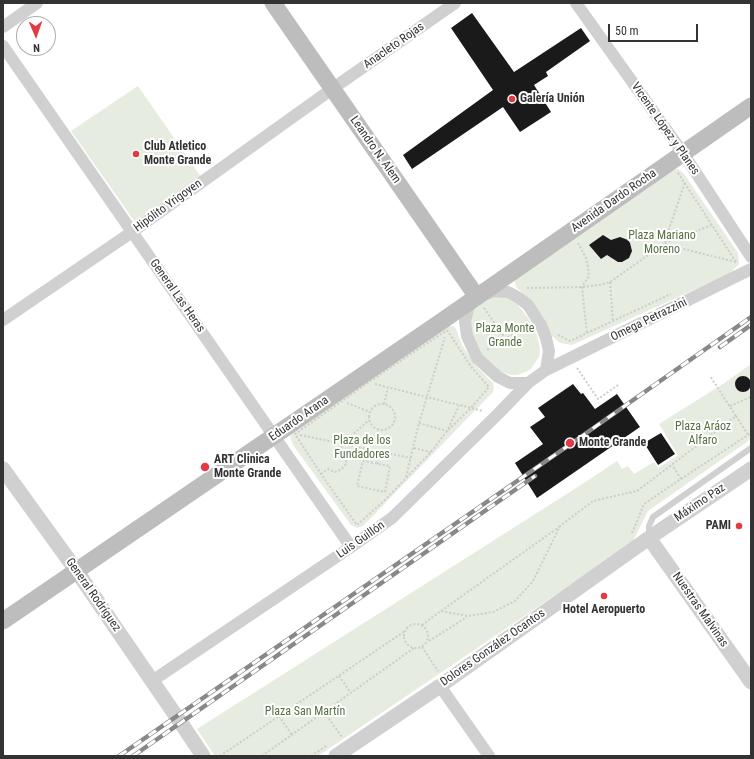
<!DOCTYPE html>
<html>
<head>
<meta charset="utf-8">
<style>
	body { margin:0 }
	#map { position:relative; width:754px; height:759px; overflow:hidden; background:#fff; font-family:"Roboto Condensed",sans-serif }
	canvas { display:block }
	.frame { position:absolute; inset:0; border:4px solid #333; pointer-events:none }
	.north { position:absolute; left:16px; top:16px; width:40px; height:40px; box-sizing:border-box; background:#fff; border:1px solid #adadad; border-radius:50%; rotate:178deg; font-size:11px; font-weight:700; line-height:16px; text-align:center; color:#333 }
	.north::after { content:''; display:block; margin:auto; width:14px; height:18px; background:#e63946; clip-path:polygon(50% 0,100% 100%,50% 72%,0 100%) }
	.scale { position:absolute; left:608px; top:24px; width:90px; height:18px; box-sizing:border-box; border:2px solid #333; border-top:0; padding-left:5px; font-size:12px; line-height:14px; white-space:nowrap; color:#333; -webkit-text-stroke:3px #fff; paint-order:stroke }
</style>
</head>
<body>
<div id="map">
<canvas width="754" height="759"></canvas>
<div class="frame"></div>
<div class="north">N</div>
<div class="scale">50 m</div>
</div>
<script>
const ctx = document.querySelector('canvas').getContext('2d');
ctx.lineJoin = 'round';
function paint(path, color) { ctx.fillStyle = color; ctx.fill(path, 'evenodd'); }
const shape = rows => new Path2D(rows.map(r => 'M' + r).join(''));
function stroke(path, color, width, dash) { ctx.strokeStyle = color; ctx.lineWidth = width; ctx.lineCap = dash ? 'butt' : 'round'; ctx.setLineDash(dash || []); ctx.stroke(path); }
function drawText(font, color, halo, rows, align = 'center') {
  ctx.font = font + ' "Roboto Condensed",sans-serif'; ctx.lineWidth = 4; ctx.setLineDash([]); ctx.textBaseline = 'middle'; ctx.strokeStyle = halo; ctx.fillStyle = color; for (const [text, x, y, turn = 0] of rows) {
    ctx.save(); ctx.translate(x, y); ctx.rotate((+turn || 0) * Math.PI / 180); ctx.textAlign = isNaN(turn) ? turn : align; if (halo) ctx.strokeText(text, 0, 0); ctx.fillText(text, 0, 0); ctx.restore();
  }
}
paint(shape([
	[138,86,201,177,135,222,71,131],
	[678,169,684,174,738,253,739,264,729,274,572,345,560,343,551,335,543,317,529,299,516,287,515,282,517,276,668,171],
	[488,297,505,297,517,304,529,319,537,335,540,350,539,357,530,370,518,375,511,375,503,373,494,367,478,351,472,336,470,319,472,311],
	[448,326,454,326,456,329,462,345,476,366,493,383,494,387,493,392,363,526,357,528,351,525,293,445,290,436,294,427],
	[751,364,751,439,648,511,632,543,318,756,215,756,197,729,584,483,617,461,622,469,628,466,634,474,654,462,658,468,678,455,659,424,723,384]
]), '#e6ecdf');
paint(shape([
	[472,13,514,72,581,28,590,41,546,72,548,76,534,85,551,112,520,132,503,107,412,169,403,155,493,90,451,28],
	[603,235,611,240,620,237,628,240,630,243,632,251,629,258,622,262,618,262,607,255,601,259,589,245],
	'735 384a8 8 0 1 1 16 0a8 8 0 1 1-16 0Z',
	[573,384,581,394,583,393,595,409,617,394,640,427,537,498,515,463,543,444,530,427,545,417,538,408],
	[661,433,675,454,658,465,644,443]
]), '#1a1a1a');
stroke(shape([
	[678,173,736,262,735,263],
	[578,243,586,258,588,267,589,276,582,287,587,334],
	[665,243,712,225],
	[664,244,736,262],
	[610,282,613,322],
	[527,288,582,287,599,285,610,282,664,244,685,182],
	[484,308,505,338],
	[447,330,472,368,489,387,471,408,447,431,431,452,385,500,357,525,321,474,295,434,369,382,447,330],
	[558,335,570,341,671,294],
	[487,350,527,325],
	[577,368,598,399,618,385],
	[375,384,483,411],
	[347,403,370,412],
	[384,404,388,388],
	'369 417a13 13 0 1 1 26 0a13 13 0 1 1-26 0Z',
	[730,406,751,397],
	[736,416,748,435],
	[419,423,447,431,459,406],
	[300,435,411,458],
	[414,448,431,452],
	[363,461,390,466,385,492,357,486,363,461],
	[377,464,379,452],
	[321,474,328,469,335,472,342,469,346,464,346,456,341,451,342,444,369,420],
	[406,477,419,423,445,337],
	[681,479,751,433],
	[632,533,644,504,681,479,672,465],
	[441,611,559,527],
	'404 636a12 12 0 1 1 24 0a12 12 0 1 1-24 0Z',
	[422,625,441,611,468,616,493,612,515,601,533,581,560,526,593,501,637,491,736,416,710,376],
	[429,641,467,617],
	[422,647,438,671],
	[339,676,351,693],
	[324,712,342,737],
	[279,716,292,735],
	[220,756,405,631],
	[262,756,414,648],
	[311,756,326,746]
]), '#cdcdcd', 2, [2, 2]);
stroke(shape([
	[649,537,649,526,653,517,751,448]
]), '#d0d0d0', 6);
stroke(shape([
	[576,3,683,153,751,257],
	[3,27,37,3],
	[3,46,351,547],
	[3,320,132,232,332,89,455,3],
	[528,383,510,383,498,377,477,358,467,336,465,321,469,306,477,297,494,291,508,292,519,298,528,305,541,325,546,338,549,351,546,370],
	[152,681,351,547,392,518,498,414,528,383,546,370,751,269],
	[440,686,489,756]
]), '#d0d0d0', 12);
stroke(shape([
	[3,469,76,570,185,729,203,756],
	[649,538,751,682],
	[336,756,440,686,649,538,751,469]
]), '#d0d0d0', 15);
stroke(shape([
	[273,3,477,297],
	[3,621,442,321,751,106]
]), '#bdbdbd', 17);
const rail = shape([
	[720,347,751,325],
	[119,756,575,441,751,317],
	[133,756,535,476]
]);
stroke(rail, '#888', 4.5);
stroke(rail, '#fff', 3, [9]);
for (const [x, y, r, color] of [
	[512,99,4,"#e63946"],
	[136,154,4,"#e63946"],
	[570,443,5,"#e63946"],
	[205,467,5,"#e63946"],
	[739,526,4,"#e63946"],
	[604,596,4,"#e63946"]
]) { const dot = new Path2D(); dot.arc(x, y, r, 0, 2 * Math.PI); ctx.fillStyle = color; ctx.fill(dot); stroke(dot, '#fff', 1.5); }
drawText('12px', '#333', '#fff', [
	["Anacleto Rojas",394,46,-35],
	["Vicente López y Planes",665,129,55],
	["Leandro N. Alem",375,150,55],
	["Avenida Dardo Rocha",614,201,-35],
	["Hipólito Yrigoyen",168,206,-36],
	["General Las Heras",177,296,55],
	["Omega Petrazzini",649,320,-26],
	["Eduardo Arana",299,419,-35],
	["Máximo Paz",700,503,-34],
	["Luis Guillón",361,540,-35],
	["General Rodríguez",93,595,55],
	["Nuestras Malvinas",700,610,55],
	["Dolores González Ocantos",493,648,-35]
]);
drawText('bold 12px', '#333', '#fff', [
	["Galería Unión",520,99],
	["Club Atletico",144,147],
	["Monte Grande",144,161],
	["Monte Grande",579,443],
	["ART Clinica",214,460],
	["Monte Grande",214,474],
	["PAMI",731,526,"right"],
	["Hotel Aeropuerto",604,610,"center"]
], 'left');
drawText('12px', '#56703f', '#fff', [
	["Plaza Mariano",662,236],
	["Moreno",662,250],
	["Plaza Monte",505,329],
	["Grande",505,343],
	["Plaza Aráoz",703,427],
	["Alfaro",703,441],
	["Plaza de los",362,441],
	["Fundadores",362,455],
	["Plaza San Martín",305,712]
]);
</script>
</body>
</html>
